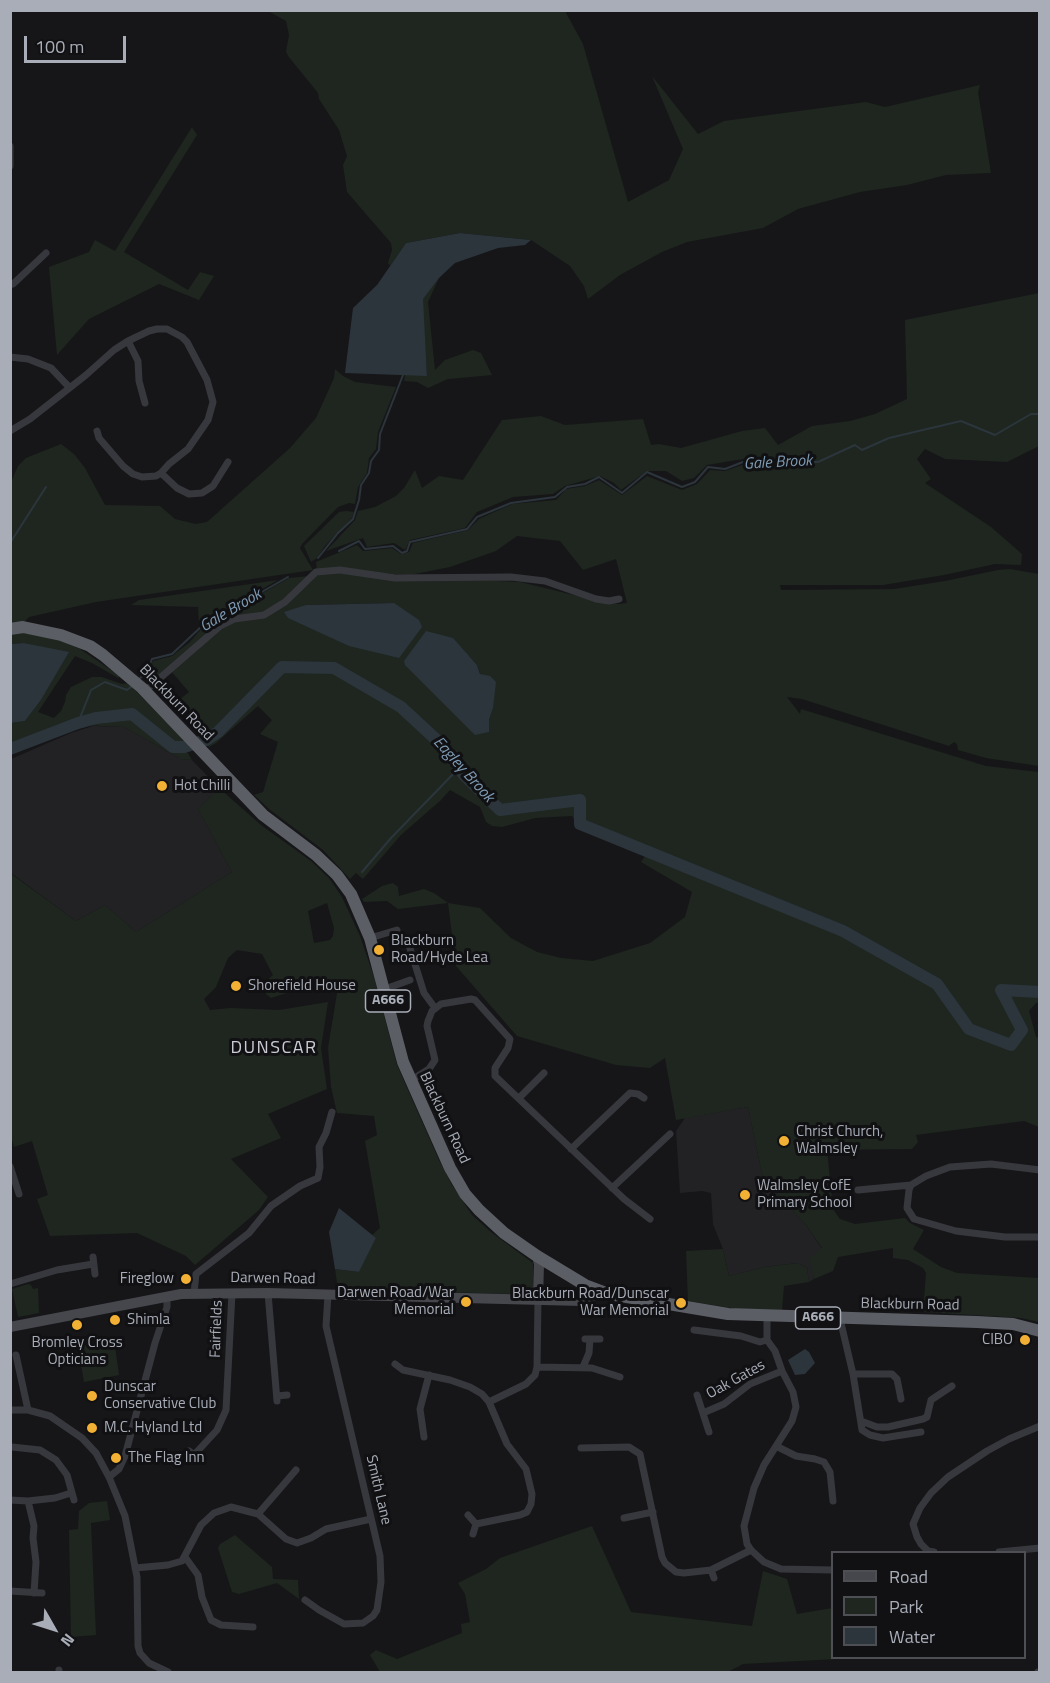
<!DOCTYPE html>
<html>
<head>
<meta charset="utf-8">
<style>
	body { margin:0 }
	#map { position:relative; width:1050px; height:1683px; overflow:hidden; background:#161618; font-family:"Titillium Web",sans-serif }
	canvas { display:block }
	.frame { position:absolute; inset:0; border:12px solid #a8adb8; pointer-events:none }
	.legend { position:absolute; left:831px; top:1551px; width:195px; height:108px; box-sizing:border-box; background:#111113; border:2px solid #4d4f55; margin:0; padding:8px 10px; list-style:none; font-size:18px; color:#a8adb8 }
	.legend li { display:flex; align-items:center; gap:12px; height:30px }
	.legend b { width:30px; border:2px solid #4d4f55 }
	.north { position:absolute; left:24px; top:1599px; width:60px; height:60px; -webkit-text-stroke:4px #111113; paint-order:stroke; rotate:129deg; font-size:16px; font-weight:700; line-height:24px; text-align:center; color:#a8adb8 }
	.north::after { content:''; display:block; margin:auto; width:21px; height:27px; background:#a8adb8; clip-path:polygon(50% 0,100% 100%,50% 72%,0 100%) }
	.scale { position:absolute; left:24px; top:36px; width:102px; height:27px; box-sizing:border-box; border:3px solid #a8adb8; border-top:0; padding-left:8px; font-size:18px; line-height:21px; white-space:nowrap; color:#a8adb8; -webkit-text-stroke:4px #111113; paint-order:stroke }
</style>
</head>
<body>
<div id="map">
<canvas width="1050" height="1683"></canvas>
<div class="frame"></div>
<ul class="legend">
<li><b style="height:8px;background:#45474d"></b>Road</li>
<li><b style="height:16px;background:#1e261f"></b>Park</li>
<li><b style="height:16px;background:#2c353c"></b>Water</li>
</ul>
<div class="north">N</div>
<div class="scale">100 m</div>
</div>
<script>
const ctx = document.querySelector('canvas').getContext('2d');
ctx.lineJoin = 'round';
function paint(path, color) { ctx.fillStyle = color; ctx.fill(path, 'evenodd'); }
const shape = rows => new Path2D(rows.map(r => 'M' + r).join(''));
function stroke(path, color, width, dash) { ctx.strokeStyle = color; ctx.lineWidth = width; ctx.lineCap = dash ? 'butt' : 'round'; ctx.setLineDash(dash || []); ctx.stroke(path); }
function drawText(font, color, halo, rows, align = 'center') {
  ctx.font = font + ' "Titillium Web",sans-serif'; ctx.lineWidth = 6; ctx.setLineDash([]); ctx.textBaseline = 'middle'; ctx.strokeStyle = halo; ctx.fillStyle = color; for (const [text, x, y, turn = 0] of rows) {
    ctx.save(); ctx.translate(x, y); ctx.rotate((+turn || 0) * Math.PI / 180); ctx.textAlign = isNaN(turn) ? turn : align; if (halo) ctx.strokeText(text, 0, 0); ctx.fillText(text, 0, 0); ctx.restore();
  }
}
paint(shape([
	[93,726,124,727,181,759,192,760,219,788,198,809,232,872,136,932,105,905,76,921,11,873,11,759,71,733],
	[748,1107,763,1179,806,1225,822,1249,812,1267,814,1279,809,1282,807,1268,798,1263,765,1267,729,1276,723,1249,713,1224,711,1193,702,1191,680,1193,676,1131,685,1118]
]), '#222225');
paint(shape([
	[268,11,565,11,583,44,628,202,669,180,683,149,652,76,698,134,724,121,866,102,885,107,980,85,978,92,991,173,946,175,907,185,860,192,798,209,763,228,687,242,662,252,620,275,588,299,584,286,570,266,531,240,460,233,406,243,390,266,388,263,392,250,391,243,347,192,343,165,347,156,339,130,319,99,318,93,288,56,286,51,289,35,286,21],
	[192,127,197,135,124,252,188,290,200,272,214,276,199,300,159,284,89,319,57,355,49,267,89,252,95,240,115,251],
	[439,278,428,302,435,370,445,360,473,350,481,353,492,375,448,379,428,388,417,382,404,381,405,375,427,375,422,299],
	[1039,293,1039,446,1007,462,945,459,925,449,917,459,931,479,925,483,991,527,1022,554,1021,565,995,564,944,575,883,585,780,585,781,590,894,589,945,581,998,570,1010,569,1039,574,1039,766,986,758,958,750,957,744,954,742,949,746,802,699,787,697,800,714,801,709,986,766,1039,772,1040,1002,1036,1003,1029,1011,1036,1037,1039,1038,1039,1127,1024,1121,916,1135,918,1142,912,1149,827,1150,833,1209,840,1219,855,1224,905,1218,910,1223,924,1230,913,1249,941,1267,957,1273,1039,1278,1039,1322,1021,1318,923,1312,926,1273,923,1268,908,1260,893,1258,893,1248,838,1257,833,1271,814,1279,809,1259,822,1248,806,1225,763,1179,748,1107,676,1120,665,1058,650,1068,616,1065,517,1036,456,966,448,903,398,909,387,901,364,902,362,899,382,886,393,883,398,887,399,896,424,889,434,893,448,903,480,908,511,938,537,952,561,958,593,961,650,943,685,917,692,892,641,862,646,855,578,826,572,816,535,818,502,827,492,826,486,822,480,807,450,790,440,801,401,835,363,879,356,873,350,879,323,850,269,809,254,795,263,792,278,742,260,734,272,720,258,706,216,743,209,747,188,723,192,719,192,714,179,700,189,692,171,671,221,628,233,622,265,617,313,577,325,573,520,582,582,597,618,604,627,603,616,559,583,570,560,541,517,536,496,551,450,567,410,575,317,570,316,562,357,545,363,551,392,548,401,554,409,552,413,543,468,530,479,519,512,504,556,500,566,489,585,486,599,480,622,495,647,476,682,490,697,484,710,470,725,471,745,464,751,464,749,458,707,465,694,478,682,481,666,471,647,471,621,490,614,483,600,476,565,486,553,494,513,497,477,512,465,528,410,540,405,550,394,543,367,547,363,538,326,551,355,520,358,511,375,507,396,496,404,488,415,470,422,488,439,476,463,480,502,420,541,416,565,425,643,419,651,445,659,444,681,448,742,431,765,428,778,445,812,426,850,421,875,414,907,399,905,320],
	[394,603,288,618,306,605],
	[469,656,477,665,493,708,489,720,489,732],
	[335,369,343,376,355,382,396,387,378,432,376,449,369,458,367,473,358,487,355,504,349,503,338,507,302,544,300,548,313,570,96,602,29,617,21,625,11,627,11,482,18,466,26,458,61,444,74,454,85,468,105,505,160,506,175,519,196,524,207,522,290,448,316,418,334,378],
	[346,511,354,512,352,518,325,546,317,558,311,562,304,546,339,512],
	[309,576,283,601,264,612,237,616,148,683,144,680,153,661,172,656,190,642,202,628,289,578],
	[278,580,199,625,198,607,131,605,139,600],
	[11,632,49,634,80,649,120,676,118,678,92,663,75,656,38,712,54,718,61,711,65,702,66,695,71,687,92,677,102,677,122,684,128,683,185,741,173,744,134,710,86,717,11,746,11,723,25,721,41,700,68,653,24,643,11,644],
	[131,717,170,750,186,750,192,760,181,759,124,727,80,725],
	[219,788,261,825,311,861,329,878,342,897,360,936,374,977,397,1065,439,1160,452,1185,472,1215,491,1232,533,1263,534,1287,530,1292,513,1294,338,1289,335,1269,359,1272,376,1238,372,1235,380,1228,365,1141,377,1135,374,1116,337,1113,331,1087,328,1048,339,981,321,982,271,998,266,994,265,982,273,975,262,954,237,950,228,958,216,987,204,999,210,1010,230,1008,279,1010,328,1002,321,1048,327,1089,268,1114,281,1138,231,1159,268,1197,259,1210,195,1265,186,1256,137,1233,50,1236,37,1199,48,1195,32,1141,14,1147,11,1136,10,873,76,921,105,905,136,932,232,872,198,809],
	[327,903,334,928,333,936,330,940,314,943,308,911],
	[723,1249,729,1276,765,1267,798,1263,807,1268,809,1282,784,1286,782,1311,743,1310,688,1301,686,1251],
	[28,1284,31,1285,33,1289,38,1288,39,1313,18,1317,12,1289],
	[114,1339,119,1375,84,1382,78,1347],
	[107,1501,110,1520,91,1523,96,1635,71,1637,69,1530,78,1529,79,1511,89,1503],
	[592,1526,631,1612,752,1626,763,1571,787,1579,797,1614,832,1608,832,1658,855,1658,743,1664,728,1672,380,1672,370,1655,376,1650,397,1659,462,1633,461,1624,470,1622,465,1594,458,1583,486,1569,500,1558],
	[235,1535,272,1567,273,1579,298,1580,299,1599,277,1583,239,1594,232,1592,218,1548,220,1544]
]), '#1e261f');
paint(shape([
	[460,233,531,240,525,245,498,248,455,263,439,278,423,299,427,376,345,373,353,308,377,285,406,243],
	[394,603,419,620,422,627,399,658,349,646,288,618,284,612,306,605],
	[426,631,453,638,477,665,480,674,490,676,496,682,493,708,489,720,489,732,475,735,405,665,404,661],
	[24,643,69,652,41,700,25,721,11,723,11,644],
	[339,1208,376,1238,359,1272,335,1269,329,1232],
	[805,1349,809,1352,815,1363,805,1374,795,1375,788,1360]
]), '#2c353c');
stroke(shape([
	[10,543,46,487],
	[339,551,359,541,365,549,393,546,402,553,407,551,410,542,467,529,477,517,511,503,555,497,567,487,585,484,599,477,622,493,647,472,682,487,695,482,708,467,725,469,743,462,818,462,855,445,862,450,889,438,961,421,995,435,1031,414,1040,414],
	[318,558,338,533,353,519,359,500,361,485,369,473,371,461,379,450,380,434,403,375],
	[138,680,147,672,152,659,172,654,202,626,288,577],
	[78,723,91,690,105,682,127,690,132,686],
	[362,872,391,838,459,768]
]), '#2c353c', 2);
stroke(shape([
	[10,749,78,723,96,718,132,714,173,747,184,747,206,740,218,732,282,667,334,668,401,707,442,745,464,775,500,810,580,800,580,824,843,931,937,984,969,1029,1011,1045,1022,1030,1001,990,1040,992]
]), '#2c353c', 12);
stroke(shape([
	[10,146,10,166],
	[13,284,46,253],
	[128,341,138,361,139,381,145,403],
	[10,357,28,359,51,368,69,387],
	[10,431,30,419,86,375,114,350,128,341,149,331,157,329,167,329,182,337,187,342,207,380,213,402,208,420,188,449,169,464,161,473,156,476,142,477,133,474,123,466,99,438,97,431],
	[161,473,177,488,189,494,202,493,213,486,228,462],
	[145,691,220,626,234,619,264,615,285,602,316,572,340,570,395,578,511,577,545,581,596,599,609,601,619,599],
	[370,938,397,930],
	[408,942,424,993,435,1008],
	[385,989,410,980],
	[410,1081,429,1069,435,1060,427,1026,428,1021,432,1011,441,1004,471,999,475,1000,510,1039,508,1048,495,1068,495,1076,624,1199,650,1219],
	[519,1098,544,1073],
	[571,1149,630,1093,638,1094,644,1098],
	[10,1166,19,1194],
	[1040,1170,991,1164,950,1167,926,1176,911,1185,909,1190,907,1208,914,1219,956,1231,1005,1237,1040,1237],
	[612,1188,670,1134],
	[858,1190,911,1185],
	[93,1257,95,1274],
	[10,1284,57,1270,93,1264],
	[194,1293,196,1274,249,1233,271,1206,300,1186,318,1178,320,1167,319,1147,326,1133,332,1112],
	[268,1293,277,1401],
	[840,1319,853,1374,862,1430,870,1435,883,1438,921,1432],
	[694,1330,741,1336,760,1342,767,1340],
	[585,1339,600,1339],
	[16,1355,28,1410],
	[395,1364,403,1370,450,1380,470,1387,482,1394,489,1402,507,1444,526,1469,532,1494,531,1504,527,1512,520,1515,476,1524],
	[537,1367,592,1368,620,1377],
	[583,1367,589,1353,590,1339],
	[853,1374,892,1374,897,1379,901,1399],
	[697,1395,709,1432],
	[277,1396,287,1395],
	[489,1402,526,1384,535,1375,537,1367,538,1299],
	[10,1410,28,1410,50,1416,82,1438,96,1453,109,1477,125,1516,137,1577,138,1646,140,1653,149,1663,168,1672],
	[703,1413,724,1404,750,1384,782,1371],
	[861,1421,877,1427,888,1427,923,1419,927,1417,931,1400,952,1386],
	[424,1437,420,1409,429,1375],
	[776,1446,796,1456,815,1459,824,1462,830,1472,833,1501],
	[12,1447,40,1450,56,1460,67,1475,74,1500],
	[581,1448,629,1447,640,1454,662,1557,665,1563,676,1572,684,1573,711,1570,751,1550,747,1544,744,1526,754,1488,764,1465,792,1421,796,1407,793,1392,782,1371,775,1351,767,1340,767,1317],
	[189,1451,194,1455,217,1430,226,1410,232,1293],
	[109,1477,119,1469,125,1456,155,1343,167,1307,167,1296],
	[10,1500,28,1501,55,1498,71,1493],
	[28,1501,34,1526,33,1538,36,1562,34,1593],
	[258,1514,296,1470],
	[468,1515,476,1524,473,1534],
	[624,1518,653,1512],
	[751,1550,764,1562,781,1569,832,1570],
	[934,1552,928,1551,921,1544,917,1537,913,1524,920,1508,931,1493,948,1477,987,1451,1009,1439,1040,1426],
	[999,1552,1040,1548],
	[185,1557,198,1575,202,1597,211,1620,221,1625,253,1627],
	[135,1568,168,1565,182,1561,201,1525,214,1513,231,1507,258,1514,286,1539,297,1543,311,1538,326,1529,371,1519],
	[711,1570,714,1578],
	[10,1591,42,1593],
	[305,1600,319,1610,344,1624,363,1623,373,1616,377,1610,381,1582,380,1556,326,1326,328,1295],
	[59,1672,59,1670],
	[1038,1672,1040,1672]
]), '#37383d', 7);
stroke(shape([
	[537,1256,539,1264,538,1299],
	[10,1327,181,1294,268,1293,582,1301,590,1298,598,1290]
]), '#45474d', 10);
stroke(shape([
	[10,629,23,627,61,635,90,646,103,655,142,688,263,815,316,855,337,875,351,894,370,938,403,1062,450,1168,465,1194,479,1210,504,1233,537,1256,585,1285,609,1294,728,1314,977,1322,1013,1324,1040,1331]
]), '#5b5e65', 12);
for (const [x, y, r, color] of [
	[162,786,6,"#f2b134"],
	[379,950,6,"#f2b134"],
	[236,986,6,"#f2b134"],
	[784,1141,6,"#f2b134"],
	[745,1195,6,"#f2b134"],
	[186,1279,6,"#f2b134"],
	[466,1302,6,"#f2b134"],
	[681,1303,6,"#f2b134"],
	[115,1320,6,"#f2b134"],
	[77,1325,6,"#f2b134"],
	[1025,1340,6,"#f2b134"],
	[92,1396,6,"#f2b134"],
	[92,1428,6,"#f2b134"],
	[116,1458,6,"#f2b134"]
]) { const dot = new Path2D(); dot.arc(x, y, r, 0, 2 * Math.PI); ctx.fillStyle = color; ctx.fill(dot); stroke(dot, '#111113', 2); }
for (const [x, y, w] of [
	[388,1001,45],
	[818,1318,45]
]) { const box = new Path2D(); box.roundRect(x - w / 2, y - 11, w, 22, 4.5); ctx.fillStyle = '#111113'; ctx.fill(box); stroke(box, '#a8adb8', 1.5); }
drawText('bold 14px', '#a8adb8', null, [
	["A666",388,1001],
	["A666",818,1318]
]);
drawText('15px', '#a8adb8', '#111113', [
	["Blackburn Road",176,703,46],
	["Blackburn Road",444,1118,65],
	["Darwen Road",273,1279,1],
	["Blackburn Road",910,1305,1],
	["Fairfields",217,1329,-88],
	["Oak Gates",736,1380,-29],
	["Smith Lane",378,1490,77]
]);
drawText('15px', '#a8adb8', '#111113', [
	["Hot Chilli",174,786],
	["Blackburn",391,941],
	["Road/Hyde Lea",391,958],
	["Shorefield House",248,986],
	["Christ Church,",796,1132],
	["Walmsley",796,1149],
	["Walmsley CofE",757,1186],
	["Primary School",757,1203],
	["Fireglow",174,1279,"right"],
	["Darwen Road/War",454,1293,"right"],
	["Memorial",454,1310,"right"],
	["Blackburn Road/Dunscar",669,1294,"right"],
	["War Memorial",669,1311,"right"],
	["Shimla",127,1320],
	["CIBO",1013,1340,"right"],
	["Bromley Cross",77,1343,"center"],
	["Opticians",77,1360,"center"],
	["Dunscar",104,1387],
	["Conservative Club",104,1404],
	["M.C. Hyland Ltd",104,1428],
	["The Flag Inn",128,1458]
], 'left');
drawText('italic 16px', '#7f9bb3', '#111113', [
	["Gale Brook",778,463,-3],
	["Gale Brook",231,611,-31],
	["Eagley Brook",463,770,48]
]);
ctx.letterSpacing = '1.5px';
drawText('18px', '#c9ccd4', '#111113', [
	["DUNSCAR",274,1049]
]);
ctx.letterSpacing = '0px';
</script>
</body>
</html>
